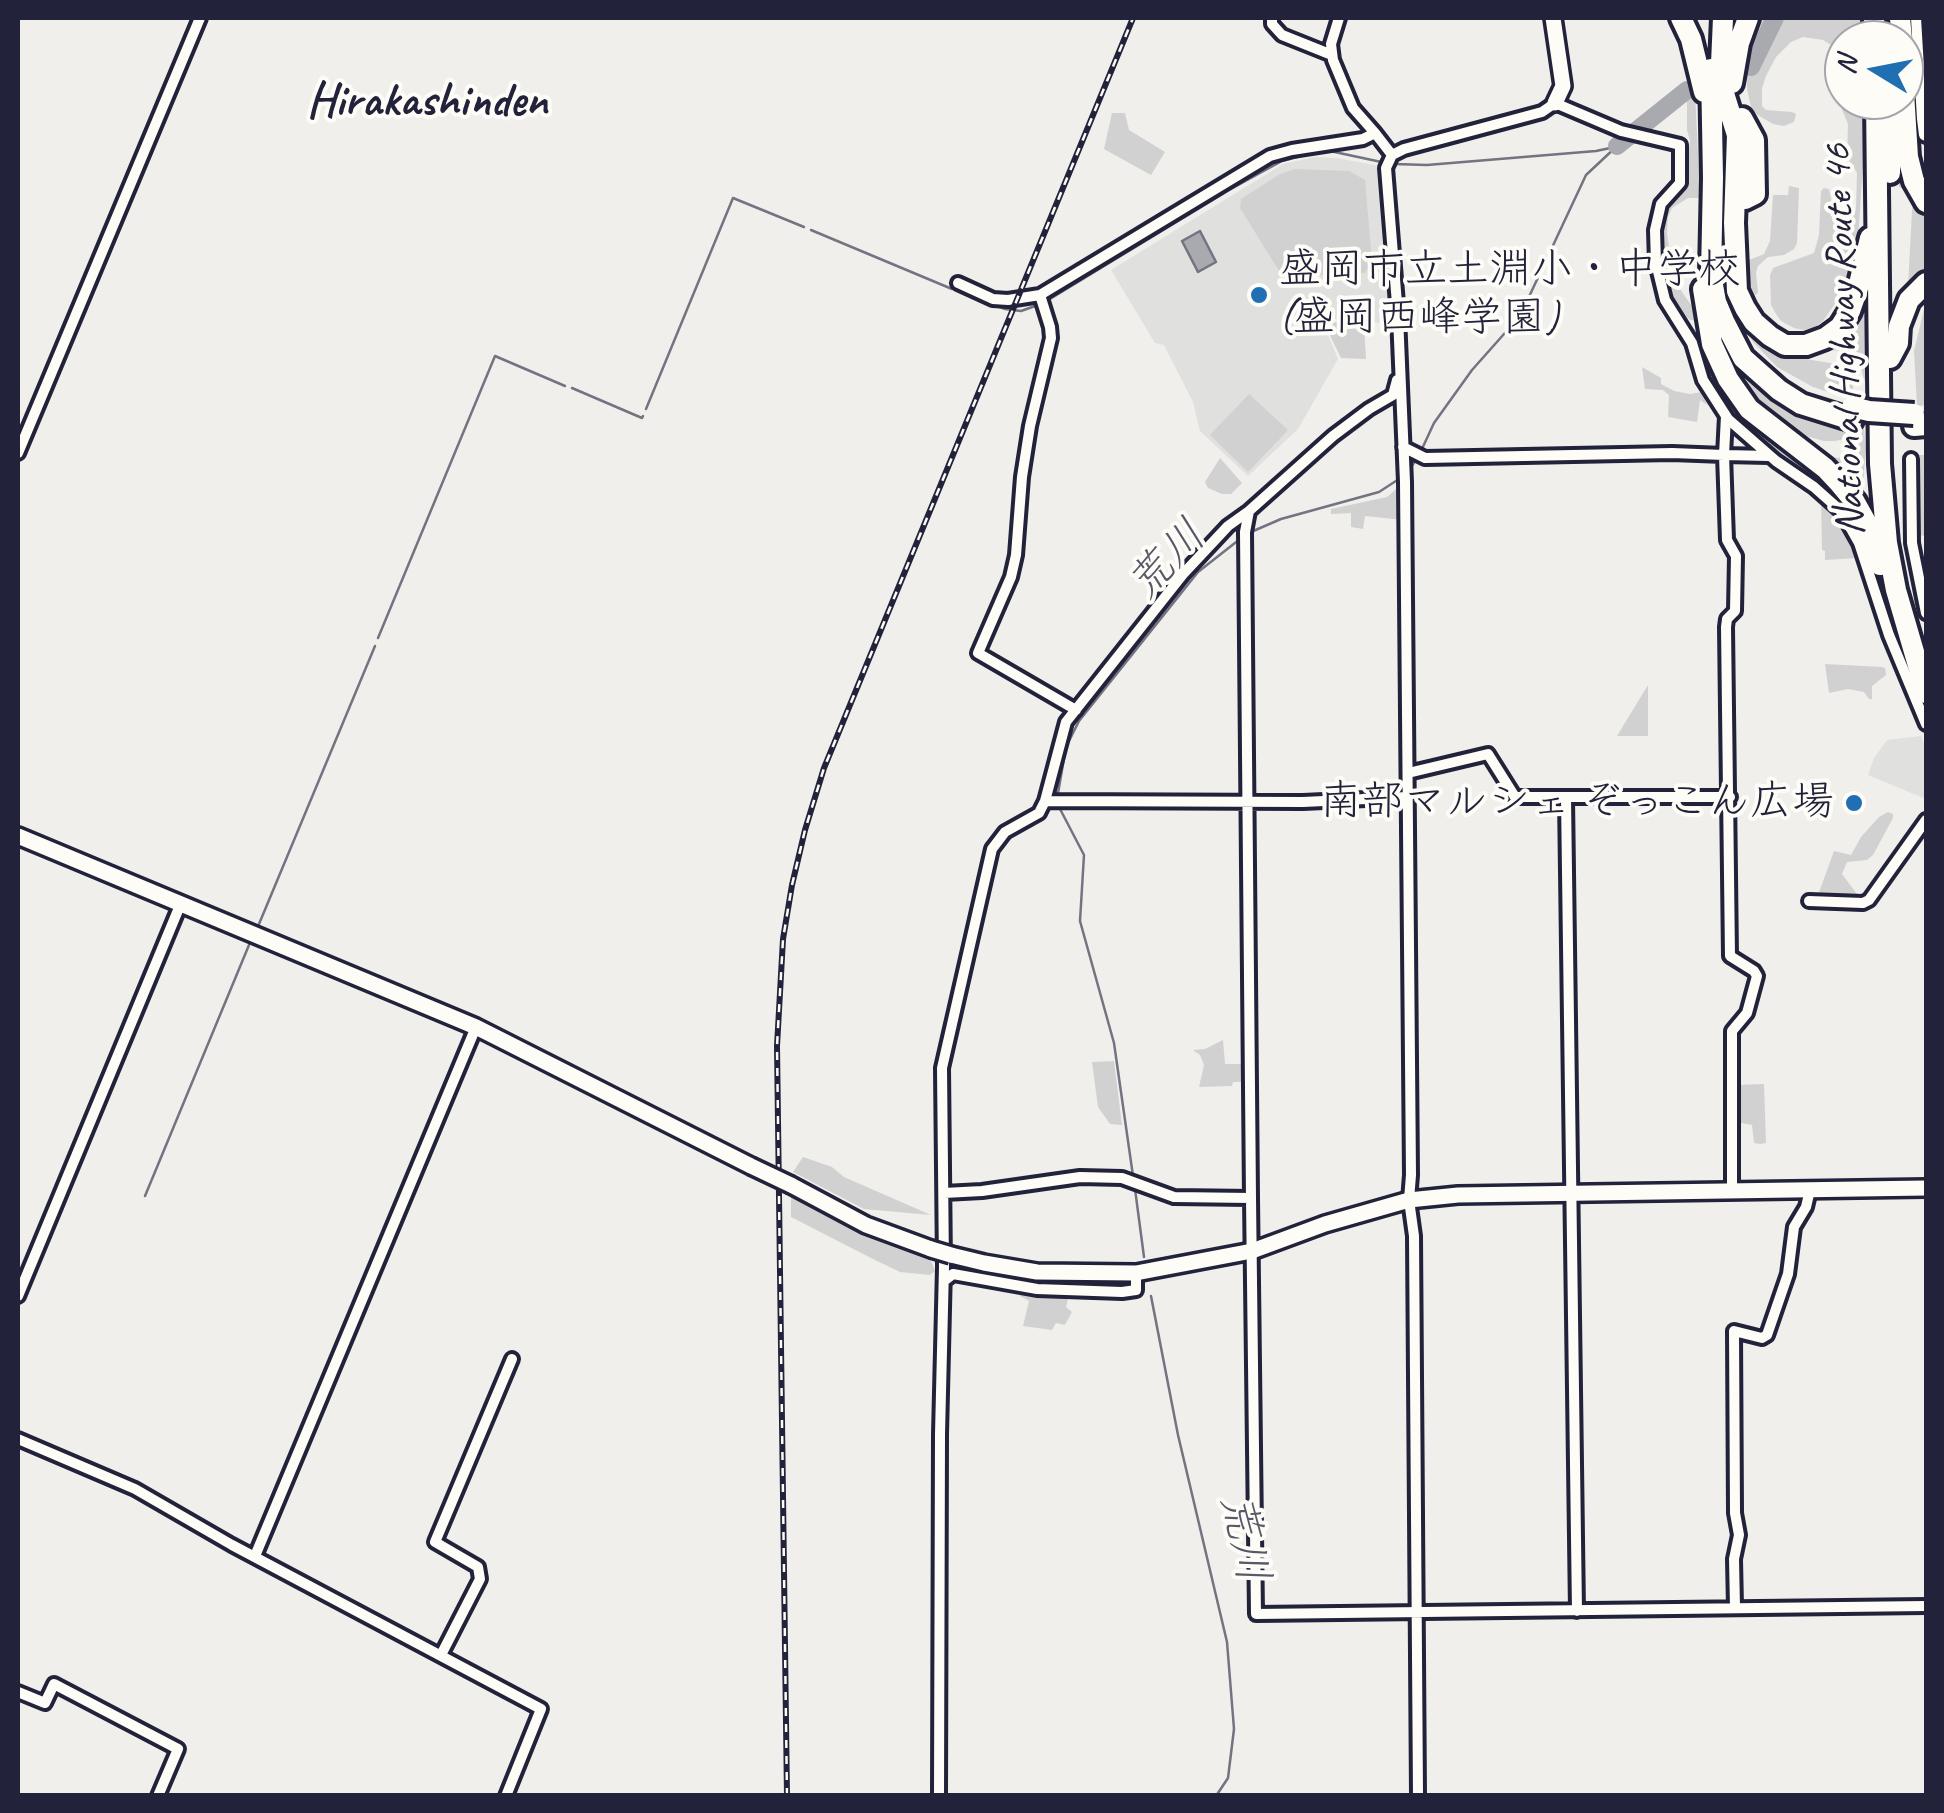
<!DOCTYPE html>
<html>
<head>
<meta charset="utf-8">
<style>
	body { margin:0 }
	#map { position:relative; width:1944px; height:1813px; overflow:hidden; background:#f0efec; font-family:Caveat,sans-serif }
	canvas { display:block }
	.frame { position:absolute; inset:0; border:20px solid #22223b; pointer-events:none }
	.north { position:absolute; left:1824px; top:20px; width:100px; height:100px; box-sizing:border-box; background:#fdfcf7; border:2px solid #a5a5ac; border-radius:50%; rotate:280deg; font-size:28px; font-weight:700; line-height:40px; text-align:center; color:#22223b }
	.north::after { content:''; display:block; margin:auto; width:35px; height:45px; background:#1f6fb2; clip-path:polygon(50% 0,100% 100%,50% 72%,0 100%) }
</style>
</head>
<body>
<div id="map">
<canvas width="1944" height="1813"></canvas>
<div class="frame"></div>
<div class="north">N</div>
</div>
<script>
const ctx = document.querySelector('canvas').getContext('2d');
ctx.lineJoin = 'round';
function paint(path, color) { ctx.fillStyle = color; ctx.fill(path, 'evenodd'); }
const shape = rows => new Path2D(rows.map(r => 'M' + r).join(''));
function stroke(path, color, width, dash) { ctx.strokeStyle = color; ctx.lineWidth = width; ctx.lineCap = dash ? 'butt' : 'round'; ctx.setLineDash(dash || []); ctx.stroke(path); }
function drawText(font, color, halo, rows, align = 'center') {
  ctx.font = font + ' Caveat,"Klee One",sans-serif'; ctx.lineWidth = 8; ctx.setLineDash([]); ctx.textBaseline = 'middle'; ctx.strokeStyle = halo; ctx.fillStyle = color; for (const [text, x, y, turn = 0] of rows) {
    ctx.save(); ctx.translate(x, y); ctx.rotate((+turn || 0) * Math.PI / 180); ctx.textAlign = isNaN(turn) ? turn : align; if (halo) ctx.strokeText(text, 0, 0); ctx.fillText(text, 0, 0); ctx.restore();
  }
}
paint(shape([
	[1314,157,1337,158,1379,166,1395,324,1334,319,1322,321,1338,359,1298,429,1248,476,1200,431,1193,402,1164,345,1155,343,1111,270,1283,164],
	[1921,736,1926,749,1926,799,1868,775,1874,758,1887,740]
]), '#e0e0df');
paint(shape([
	[1761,18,1862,18,1862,40,1844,40,1844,100,1863,100,1863,164,1858,239,1841,295,1823,321,1814,328,1803,330,1794,328,1781,321,1776,314,1771,305,1770,275,1773,268,1814,253,1819,235,1821,191,1824,188,1829,189,1834,211,1837,215,1853,215,1856,208,1857,173,1847,157,1848,124,1833,88,1834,56,1831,45,1823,40,1803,37,1791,42,1776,57,1766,76,1762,88,1762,106,1766,110,1792,112,1796,114,1794,122,1784,126,1773,124,1756,114,1751,107,1747,89,1747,62,1754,31],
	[1695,91,1700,198,1688,198,1672,208,1668,217,1667,233,1673,275,1682,292,1701,319,1700,321,1690,320,1679,310,1666,281,1661,256,1661,224,1665,207,1685,186,1690,141,1687,130,1687,95],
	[1112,113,1125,113,1129,130,1165,152,1151,175,1104,149],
	[1899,136,1926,211,1926,268,1908,287,1913,191,1899,187],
	[1295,169,1349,171,1365,180,1372,261,1365,273,1307,276,1286,282,1240,208,1241,199,1280,174],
	[1789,186,1799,188,1797,243,1794,249,1784,255,1768,257,1758,266,1756,272,1758,293,1751,298,1742,272,1749,260,1764,254,1770,241,1773,195,1788,195],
	[1871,255,1872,297,1865,300,1865,382,1860,365,1852,356,1842,351,1815,349,1837,337],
	[1734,296,1783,352,1799,358,1843,365,1853,379,1853,397,1837,395,1813,387,1777,367,1753,342,1741,321],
	[1926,301,1926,405,1917,406,1914,351],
	[1332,322,1364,325,1366,359,1341,358,1324,323],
	[1722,331,1739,362,1849,428,1851,433,1844,439,1835,441,1824,441,1806,436,1759,405,1736,381,1716,337],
	[1706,338,1714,366,1827,480,1787,460,1732,415,1707,379,1699,349],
	[1642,367,1661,378,1661,384,1674,391,1690,394,1702,392,1707,405,1700,400,1697,422,1668,417,1669,395,1663,390,1645,389],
	[1249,394,1288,430,1248,472,1210,435],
	[1864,427,1866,450,1862,494,1869,495,1871,459,1877,529,1817,454,1838,458,1848,454,1856,446],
	[1919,455,1926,455,1926,536,1918,535],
	[1220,458,1242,483,1231,494,1222,494,1208,488,1205,482],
	[1403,483,1403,520,1365,516,1363,529,1351,527,1351,513,1331,514,1331,509,1387,497],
	[1821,499,1839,521,1859,558,1825,560,1825,551,1822,550],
	[1825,664,1882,667,1885,668,1886,675,1872,686,1872,699,1869,699,1864,692,1848,689,1829,693],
	[1648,685,1648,736,1617,736],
	[1888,812,1893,814,1893,818,1873,855,1867,860,1847,862,1842,874,1860,898,1817,898,1834,851,1851,855,1861,837,1879,817],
	[1223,1040,1225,1064,1248,1064,1248,1082,1233,1082,1232,1086,1199,1087,1204,1065,1200,1055,1193,1050,1205,1049],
	[1114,1061,1122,1125,1110,1124,1098,1107,1092,1062],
	[1764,1084,1766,1143,1760,1144,1754,1143,1752,1125,1736,1122,1736,1085],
	[803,1157,832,1167,844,1177,931,1215,864,1209,793,1172],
	[791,1196,889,1244,930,1258,935,1271,930,1275,900,1272,871,1258,791,1217],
	[1020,1289,1069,1294,1066,1307,1072,1312,1065,1325,1056,1323,1052,1330,1023,1326,1029,1301,1020,1296]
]), '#d2d1d1');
const water = shape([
	[1200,231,1216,262,1198,272,1182,241,1200,231]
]);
paint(water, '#a9a9b0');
stroke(water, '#737381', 2.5);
stroke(shape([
	[1394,164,1427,165,1596,151,1615,147],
	[811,230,952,289],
	[960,292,1005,309,1021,311,1038,305],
	[1045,302,1229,190,1282,161,1313,153,1330,151,1386,163],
	[572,388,642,418,643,416],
	[646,409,733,198,804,227],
	[1421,451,1434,423,1472,370,1520,316,1586,175,1617,146],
	[1408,472,1417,458],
	[1251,532,1281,519,1379,492,1402,477],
	[378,638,495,356,565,386],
	[1057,799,1066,747,1079,721,1198,572,1240,539],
	[1059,807,1084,855,1080,921,1114,1043,1133,1176],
	[259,924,375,646],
	[1135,1189,1144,1257],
	[145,1196,249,945],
	[1151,1296,1178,1435,1227,1642,1234,1729,1228,1778,1216,1796]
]), '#737381', 2.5);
stroke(shape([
	[1751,67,1775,18],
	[1617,146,1687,90]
]), '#a9a9b0', 18);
const street = shape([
	[1272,18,1272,24,1282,35,1332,55],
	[1339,18,1331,44,1333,60,1353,108,1375,133],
	[1916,18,1922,119,1924,135,1926,136],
	[958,283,993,299,1008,300,1040,295,1270,156,1292,150,1363,139,1375,133,1392,155],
	[1040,295,1050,327,1051,338,1030,426,1022,477,1016,555,1011,577,978,653,1076,710],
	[1726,416,1724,455,1769,456],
	[1403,447,1425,458,1672,453,1724,455,1727,540,1736,556,1735,611,1727,619,1726,627,1730,956,1754,971,1757,976,1747,1013,1732,1031,1732,1191],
	[18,453,200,18],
	[1911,459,1912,543,1926,613],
	[1249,511,1245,532,1251,1198],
	[1408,773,1488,754,1515,797,1730,797],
	[1566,798,1577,1611],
	[1045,801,1303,802,1408,797],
	[1809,901,1863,903,1869,900,1926,820],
	[944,1193,982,1191,1080,1177,1122,1178,1174,1197,1251,1198,1256,1614,1926,1606],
	[944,1281,953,1274,1037,1289,1122,1292,1136,1290,1136,1273],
	[18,1296,181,903],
	[18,1439,135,1489,232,1545,541,1709,506,1796],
	[255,1556,476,1027],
	[1735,1607,1734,1559,1739,1535,1735,1513,1734,1331,1762,1338,1767,1335,1788,1274,1794,1227,1806,1207,1810,1190],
	[441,1655,480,1579,478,1567,435,1542,512,1359],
	[18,1692,45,1703,54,1684,178,1749,158,1796],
	[939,1796,940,1434,944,1267,942,1068,992,849,1005,832,1039,813,1045,801,1066,722,1184,573,1228,526,1249,511,1333,436,1369,409,1393,395,1397,380],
	[1418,1796,1414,1236,1409,1200,1411,1175,1405,482,1398,316,1386,168,1392,155,1404,149,1542,112,1555,103,1621,131,1680,145,1680,183,1661,204,1655,230,1656,263,1665,300,1692,343,1703,380,1728,419,1776,461,1814,487,1841,511,1859,543,1889,635,1926,724]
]);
const secondary = shape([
	[1553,18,1563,86,1555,103],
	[18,836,476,1027,751,1166],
	[791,1185,866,1225,931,1249],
	[951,1255,984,1263,1037,1272,1136,1273,1252,1251,1325,1224,1409,1200,1458,1195,1926,1188]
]);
const highway = shape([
	[1681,18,1691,39,1704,92],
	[1723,18,1721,64,1722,87,1737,135,1734,223,1737,291,1745,308,1754,322,1770,336,1785,345,1806,345,1825,338,1840,327,1850,311,1858,288,1870,238],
	[1874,18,1875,40],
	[1900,18,1902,40],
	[1711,69,1713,178,1711,274,1716,302,1724,321,1743,358,1779,390,1801,404,1852,420],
	[1732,83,1739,43,1748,18],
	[1904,92,1908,157,1914,181,1926,202],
	[1876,100,1880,464,1887,543,1896,590,1926,693],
	[1742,118,1754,140,1755,194,1745,199],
	[1890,173,1890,100],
	[1703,289,1712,344,1728,379,1749,409,1825,468,1840,484,1855,502,1865,520,1880,565],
	[1890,358,1898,343,1899,326,1909,300,1926,283],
	[1914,426,1926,425]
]);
stroke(street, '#22223b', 18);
stroke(secondary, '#22223b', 22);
stroke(highway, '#22223b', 28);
stroke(street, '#fdfcf7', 10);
stroke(secondary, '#fdfcf7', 15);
stroke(highway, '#fdfcf7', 20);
const rail = shape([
	[787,1796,777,1046,783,939,792,885,805,830,824,768,1133,18]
]);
stroke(rail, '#22223b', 6);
stroke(rail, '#fdfcf7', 2.5, [8]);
const secondaryBridge = shape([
	[751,1166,791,1185],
	[931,1249,951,1255]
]);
const highwayBridge = shape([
	[1852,407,1869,411,1914,414]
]);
stroke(secondaryBridge, '#22223b', 22, []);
stroke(highwayBridge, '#22223b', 28, []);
stroke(secondaryBridge, '#fdfcf7', 15);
stroke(highwayBridge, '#fdfcf7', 20);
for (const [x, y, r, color] of [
	[1259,295,10,"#1f6fb2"],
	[1854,803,10,"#1f6fb2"]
]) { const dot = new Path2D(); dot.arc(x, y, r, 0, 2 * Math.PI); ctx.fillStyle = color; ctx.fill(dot); stroke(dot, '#fdfcf7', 4); }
drawText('42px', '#22223b', '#fdfcf7', [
	["盛岡市立土淵小・中学校",1279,271],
	["(盛岡西峰学園)",1279,319],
	["南部マルシェ ぞっこん広場",1834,803,"right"]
], 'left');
drawText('42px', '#22223b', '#fdfcf7', [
	["National Highway Route 46",1845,340,-92]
]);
drawText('italic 45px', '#58586a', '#fdfcf7', [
	["荒川",1168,561,-46],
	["荒川",1243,1538,78]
]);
drawText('bold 48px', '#22223b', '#fdfcf7', [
	["Hirakashinden",427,102]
]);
</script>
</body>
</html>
